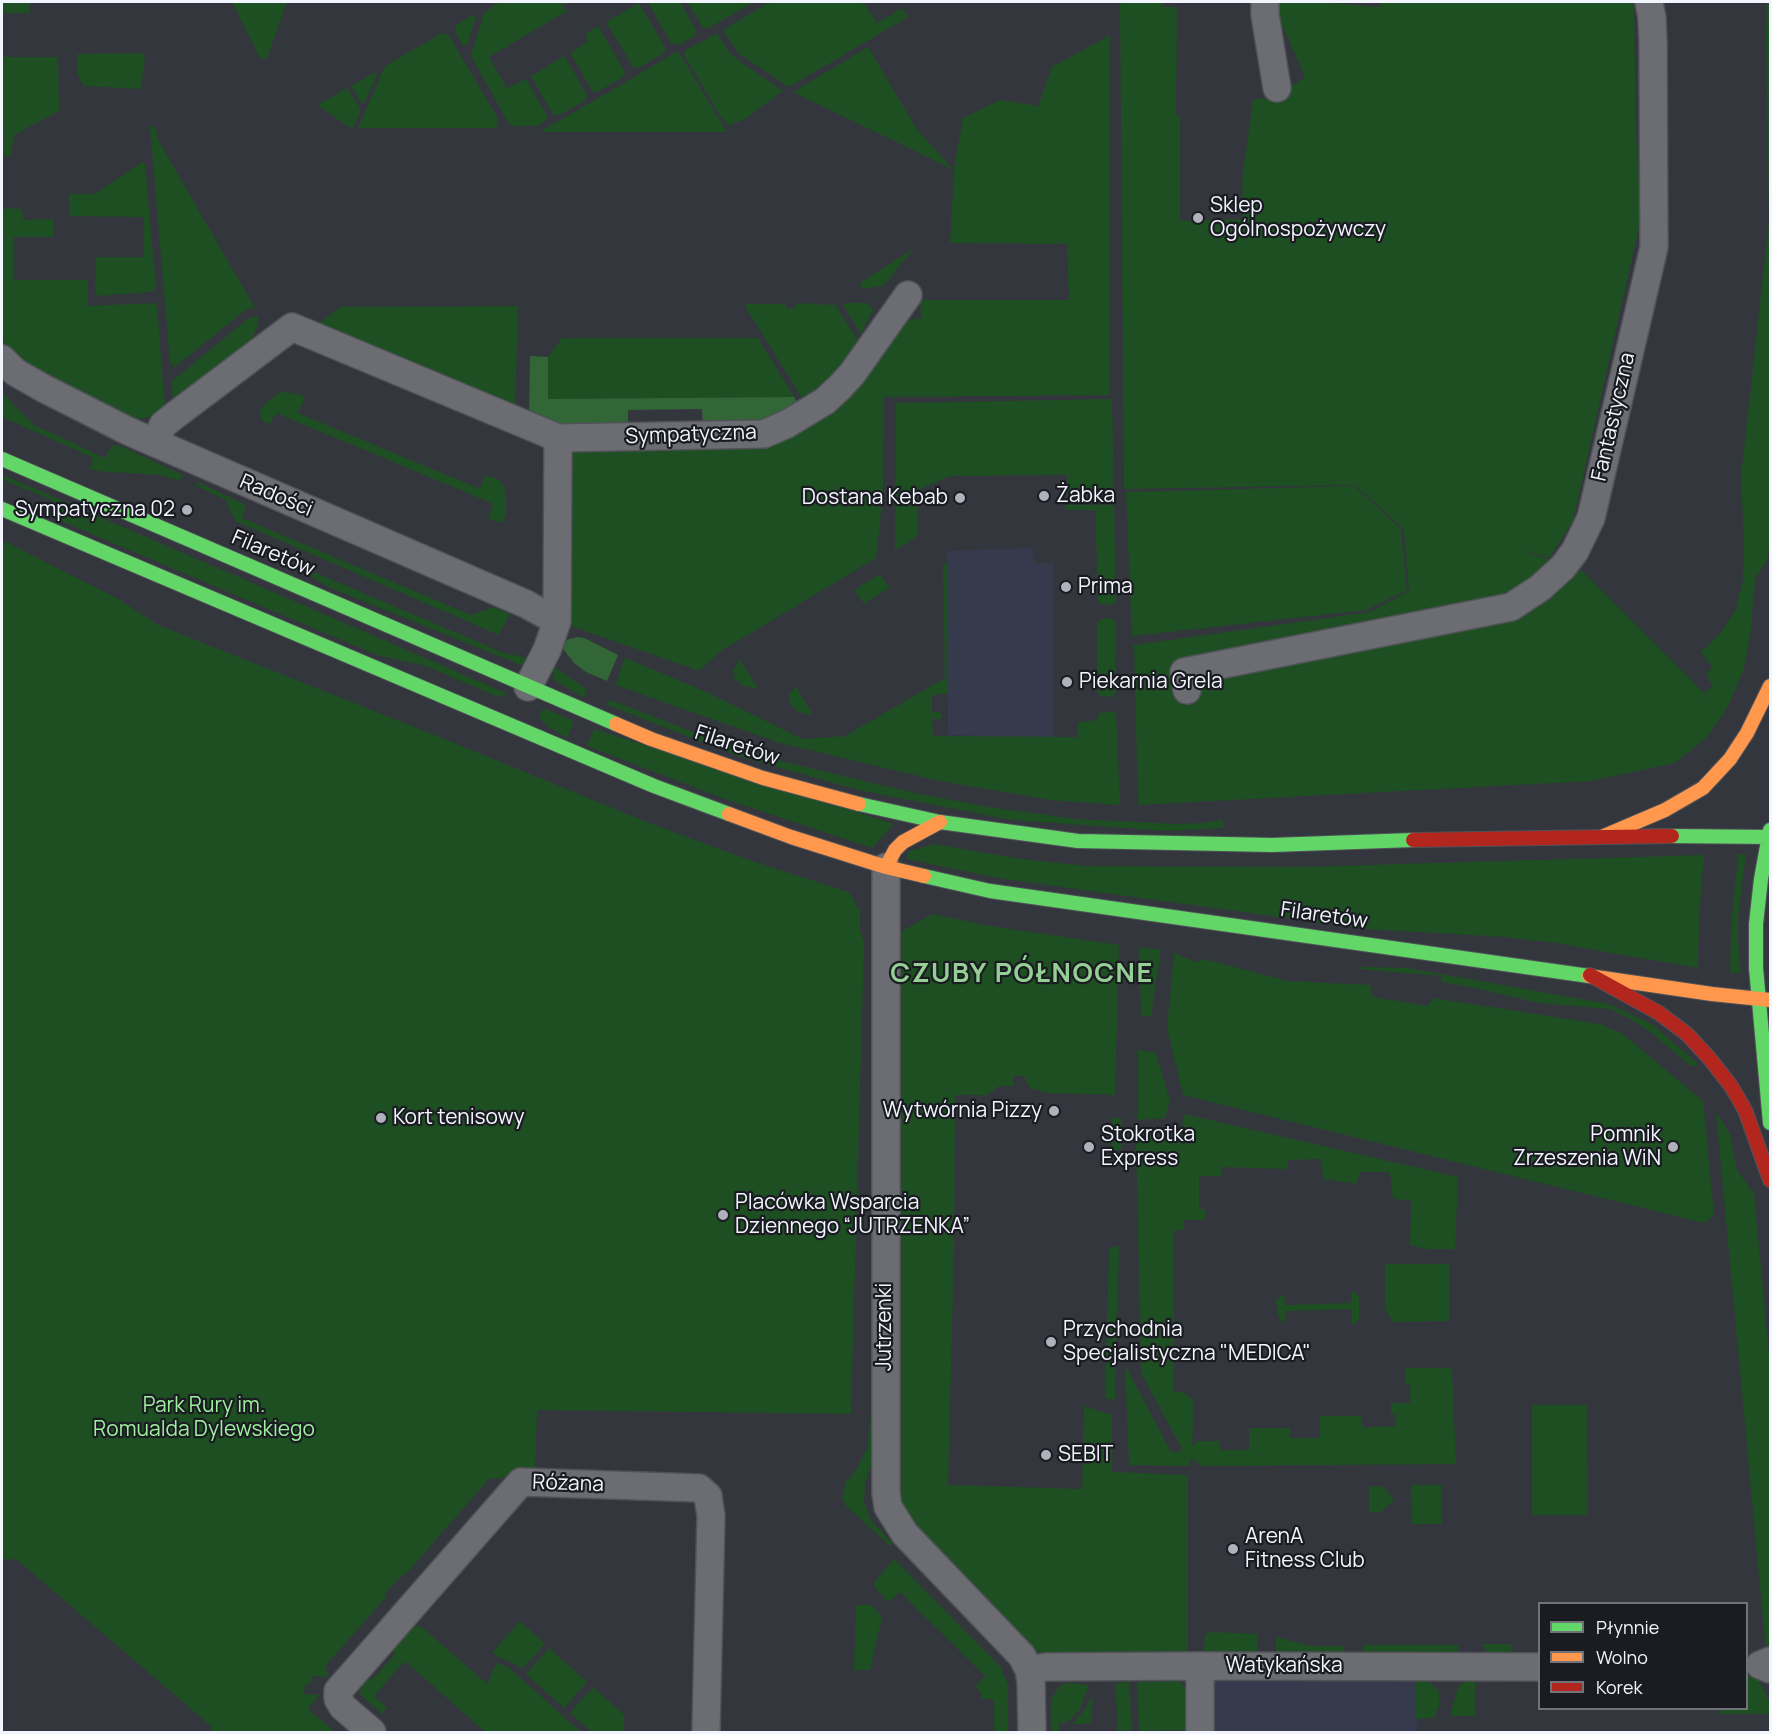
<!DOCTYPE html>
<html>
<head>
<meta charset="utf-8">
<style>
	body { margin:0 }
	#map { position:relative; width:1772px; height:1734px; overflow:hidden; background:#34363e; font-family:Manrope,sans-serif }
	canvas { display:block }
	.frame { position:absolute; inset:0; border:3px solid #f2f5fe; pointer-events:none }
	.legend { position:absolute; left:1538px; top:1602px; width:210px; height:108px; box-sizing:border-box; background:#1a1c22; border:2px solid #70737a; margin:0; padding:8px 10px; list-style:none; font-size:18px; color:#f2f5fe }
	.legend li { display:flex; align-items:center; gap:12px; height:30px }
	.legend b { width:30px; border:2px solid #70737a }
</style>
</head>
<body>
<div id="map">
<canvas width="1772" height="1734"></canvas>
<div class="frame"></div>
<ul class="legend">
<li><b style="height:8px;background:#63d668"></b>Płynnie</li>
<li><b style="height:8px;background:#ff974d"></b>Wolno</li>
<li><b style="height:8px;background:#b3261e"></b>Korek</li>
</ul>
</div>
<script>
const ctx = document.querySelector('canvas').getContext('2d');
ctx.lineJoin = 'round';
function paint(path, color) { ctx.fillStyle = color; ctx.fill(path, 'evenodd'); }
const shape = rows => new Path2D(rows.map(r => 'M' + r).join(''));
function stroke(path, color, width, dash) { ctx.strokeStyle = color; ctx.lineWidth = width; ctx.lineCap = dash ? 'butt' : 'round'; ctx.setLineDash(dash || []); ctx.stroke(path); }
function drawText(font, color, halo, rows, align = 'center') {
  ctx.font = font + ' Manrope,sans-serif'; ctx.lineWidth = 4.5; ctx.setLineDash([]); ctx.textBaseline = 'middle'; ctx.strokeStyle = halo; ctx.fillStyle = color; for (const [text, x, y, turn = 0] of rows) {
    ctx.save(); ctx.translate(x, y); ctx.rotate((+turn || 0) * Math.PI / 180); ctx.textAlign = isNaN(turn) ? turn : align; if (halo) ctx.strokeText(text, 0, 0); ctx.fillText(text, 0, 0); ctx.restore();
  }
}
paint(shape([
	[1033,548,1034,563,1054,563,1054,737,948,735,947,551],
	[1212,1673,1418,1676,1417,1732,1212,1732]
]), '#353a4d');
paint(shape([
	[2,2,30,2,30,13,2,13],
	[232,2,287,2,266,60,259,56],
	[499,2,569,2,563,5,567,11,489,57,507,88,526,79,548,118,538,126,512,126,508,122,471,56,484,13],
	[648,2,680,2,696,30,695,36,678,45,671,43],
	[687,2,754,2,707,29,702,26],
	[770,2,863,2,877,23,902,8,908,17,789,87,738,53,723,30],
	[1120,2,1164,2,1164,7,1177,7,1176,115,1180,116,1180,221,1186,221,1243,219,1242,181,1253,99,1275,98,1305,77,1277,13,1265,2,1323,2,1379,7,1380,2,1634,2,1636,135,1641,218,1573,521,1549,558,1515,548,1582,571,1712,701,1705,692,1713,687,1706,674,1712,667,1701,652,1721,632,1735,611,1743,580,1744,540,1741,477,1769,221,1766,34,1767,2,1770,2,1770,540,1767,560,1755,579,1751,628,1744,668,1733,695,1724,713,1705,739,1675,763,1591,781,1138,805,1134,645,1370,612,1409,591,1404,529,1355,485,1124,489],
	[639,3,666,49,664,53,638,68,633,67,606,22],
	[473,15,476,17,467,45,463,46,455,31,456,25],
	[598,26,625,72,623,77,597,92,593,92,570,53,589,41,585,34],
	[442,33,448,34,498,119,498,126,494,128,358,128,385,66],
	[717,33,728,51,738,60,783,91,745,119,730,125,724,122,684,55,686,50],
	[1110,35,1110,395,884,397,883,494,876,558,721,651,699,671,557,621,558,438,807,411,892,320,921,319,920,300,1069,300,1067,244,950,243,954,170,793,92,868,47,918,131,954,170,963,118,1000,100,1038,106,1052,67],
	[678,51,727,132,540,132,634,77],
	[142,53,145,56,141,89,84,86,78,76,77,54],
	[564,56,587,95,586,100,558,116,553,114,531,76],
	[2,57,58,57,59,111,14,135,11,156,2,156],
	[376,72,377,74,364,104,362,104,351,86],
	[347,88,360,108,360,112,353,128,347,126,318,105],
	[155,126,158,140,255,308,245,310,175,367,170,363,150,127],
	[142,162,145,164,156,288,151,292,98,296,95,291,96,257,144,257,144,217,69,216,69,194,95,194],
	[2,208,22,209,23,220,53,219,54,237,14,237,14,280,88,280,88,306,154,303,157,307,165,408,149,417,132,420,39,371,13,353,2,341],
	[914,248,883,286,861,289,860,283],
	[796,303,835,305,859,342,827,383,804,401,745,306,747,304,786,304,786,308,795,308],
	[846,303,867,303,873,309,861,334,843,305],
	[518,306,515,408,317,325,340,307],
	[258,316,258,325,251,341,173,402,172,381,249,318],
	[562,338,758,338,794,397,547,399,548,357],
	[281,392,297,394,305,397,298,413,480,489,485,475,499,480,503,484,506,493,506,514,502,523,488,518,493,504,477,497,276,413,270,424,263,422,260,416,260,411,265,403],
	[2,393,34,425,105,458,111,446,118,445,183,475,180,481,159,475,98,471,89,468,94,458,2,417],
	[1112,399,1114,494,1067,493,1067,475,950,476,918,490,918,536,895,550,896,403],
	[3,475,508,694,500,697,496,696,426,666,377,655,49,516,53,506,50,499,5,481],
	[198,482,246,505,242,518,471,615,493,607,510,614,499,635,235,521,226,500,196,486],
	[1354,486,1401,529,1407,590,1367,610,1132,636,1126,492],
	[1065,505,1114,505,1116,602,1112,605,1101,604,1097,601,1096,510,1065,510],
	[2,540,120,600,158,625,452,742,649,823,752,861,848,892,854,899,856,906,860,909,860,930,864,943,851,1414,537,1410,535,1470,515,1469,503,1478,489,1479,405,1575,403,1574,385,1593,387,1596,326,1665,328,1677,311,1676,311,1684,305,1684,304,1694,319,1695,308,1709,335,1732,211,1732,211,1726,16,1559,2,1560],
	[943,563,947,563,948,694,932,695,932,712,940,712,942,716,940,719,932,719,933,736,1077,737,1078,722,1098,720,1098,715,1103,711,1116,713,1120,805,1050,800,935,780,780,743,615,685,625,658,709,693,802,739,845,736,945,678],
	[295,564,504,653,529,658,521,665,328,587,295,567],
	[880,574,889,588,864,604,854,590],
	[1110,618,1116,622,1115,693,1112,697,1101,696,1097,693,1097,623,1101,619],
	[740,659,757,688,757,689,743,686,734,678,733,670],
	[553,666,587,689,584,698,554,680],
	[796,687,813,715,798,712,790,704,789,694],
	[611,700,711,739,785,762,919,794,995,808,1076,819,1176,824,1199,823,1222,820,1224,828,1167,831,1011,820,859,790,738,756,605,704],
	[545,709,574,721,567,738,546,725,539,717,542,710],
	[594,729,894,824,872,848,725,799,587,746],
	[934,844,1021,859,1087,866,1300,867,1704,855,1699,915,1698,968,1555,943,1505,937,1365,929,997,878,907,859,907,852],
	[1738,854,1746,854,1738,917,1738,941,1741,974,1730,972,1732,916],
	[932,914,990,926,1119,945,1115,1095,1048,1093,1030,1088,1024,1076,1014,1076,1013,1086,999,1086,987,1095,955,1095,954,1251,948,1485,1082,1489,1084,1406,1112,1415,1112,1472,1188,1475,1188,1657,1040,1653,1031,1649,905,1516,898,1498,897,934],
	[1139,947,1161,950,1151,1016,1141,1016],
	[1174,953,1196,962,1204,959,1288,981,1370,985,1373,997,1428,1006,1433,998,1600,1024,1623,1034,1703,1101,1714,1215,1704,1223,1183,1095,1167,1028],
	[1360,967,1407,968,1609,1004,1653,1025,1698,1064,1694,1067,1691,1066,1649,1031,1630,1019,1609,1009,1539,1003,1471,987,1442,982,1441,976,1360,969],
	[1138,1050,1156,1053,1170,1101,1165,1118,1138,1120],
	[1716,1112,1730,1134,1737,1170,1754,1194,1770,1365,1770,1650,1766,1652],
	[1184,1114,1458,1177,1455,1249,1427,1249,1410,1245,1411,1200,1393,1199,1390,1172,1360,1172,1356,1184,1323,1179,1321,1159,1288,1160,1287,1169,1221,1167,1221,1176,1199,1176,1199,1209,1205,1209,1205,1220,1184,1220,1184,1230,1174,1230,1174,1392,1183,1392,1194,1400,1192,1446,1198,1441,1219,1441,1220,1450,1249,1450,1249,1428,1290,1428,1290,1438,1320,1438,1320,1416,1361,1416,1362,1427,1395,1426,1396,1415,1391,1414,1391,1403,1410,1403,1410,1384,1406,1384,1406,1368,1450,1368,1452,1371,1456,1464,1203,1466,1191,1458,1189,1466,1129,1465,1125,1365,1171,1452,1183,1451,1141,1373,1136,1137,1181,1134],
	[1112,1118,1122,1118,1122,1150,1112,1150],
	[1109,1247,1119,1247,1115,1399,1105,1399],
	[1385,1264,1449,1264,1449,1321,1393,1322,1385,1309],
	[1352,1291,1359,1296,1359,1320,1352,1325,1352,1309,1285,1311,1285,1323,1278,1317,1276,1300,1284,1294,1285,1305,1351,1303],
	[1532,1405,1587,1405,1588,1515,1532,1515],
	[871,1408,876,1408,875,1455,865,1483,864,1502,870,1519,892,1543,890,1546,846,1506,842,1498,846,1482,855,1471,868,1446],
	[1411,1485,1441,1485,1442,1524,1412,1524],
	[1382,1486,1394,1500,1381,1512,1369,1512,1369,1487],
	[894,1559,1000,1666,1008,1685,1008,1732,994,1732,994,1699,982,1699,980,1691,976,1686,985,1676,900,1592,889,1602,875,1588,875,1581],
	[856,1605,872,1605,882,1617,870,1670,854,1670],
	[520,1621,545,1644,522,1669,515,1664,498,1657,492,1653],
	[415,1625,423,1628,487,1684,496,1663,508,1667,581,1732,485,1732,405,1661,374,1696,387,1708,382,1714,360,1694,361,1684,368,1677,372,1680,395,1654,391,1650],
	[1209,1632,1257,1634,1257,1656,1206,1655,1204,1651,1205,1635],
	[1276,1637,1312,1646,1344,1646,1344,1657,1276,1654],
	[1481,1644,1511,1644,1511,1658,1490,1655],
	[1363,1645,1458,1645,1457,1655,1362,1659],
	[549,1648,587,1682,564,1708,526,1674],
	[1756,1675,1770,1703,1770,1714,1719,1714,1719,1709,1746,1708,1747,1676],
	[1475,1677,1475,1716,1450,1716,1458,1687,1466,1680],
	[1415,1678,1426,1679,1438,1690,1440,1703,1434,1718,1415,1719],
	[1179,1681,1186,1688,1187,1730,1139,1731,1137,1682],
	[1129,1682,1132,1730,1118,1731,1115,1683],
	[1066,1683,1089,1685,1079,1711,1066,1723,1059,1723,1059,1732,1051,1732,1051,1700,1058,1688],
	[593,1687,624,1715,624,1732,592,1732,570,1713],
	[1093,1696,1091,1723,1072,1724,1082,1713]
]), '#1e4f22');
paint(shape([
	[530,356,548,357,548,399,794,397,799,405,766,422,703,427,702,409,628,410,628,428,574,431,529,416],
	[578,637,584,638,618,655,607,681,586,672,574,663,560,645,569,639]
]), '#336636');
const street = shape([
	[1265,2,1265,15,1277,88],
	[2,359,15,372,43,388,128,431,526,604,557,621],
	[155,443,163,425,174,416,292,327,558,438,764,434,787,424,825,401,839,388,852,374,908,295],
	[528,687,547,650,557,621,558,438],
	[1187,690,1184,672,1511,607,1540,588,1563,567,1575,551,1591,518,1654,247,1653,42,1652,18,1649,2],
	[886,867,886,1493,888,1507,905,1534,1022,1656,1029,1670,1031,1682,1032,1732],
	[1770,1661,1760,1665,1770,1669],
	[1200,1666,1200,1732],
	[1029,1670,1046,1667,1200,1666,1540,1667],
	[372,1732,343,1707,338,1699,338,1691,521,1482,699,1488,708,1496,711,1516,706,1732]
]);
const fast = shape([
	[2,459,616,724],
	[2,509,654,786,729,814],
	[859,804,940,822,1078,841,1272,845,1413,840],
	[1770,830,1761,879,1756,924,1756,968,1770,1123],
	[1672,836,1770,837],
	[924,876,990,891,1589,976]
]);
const slow = shape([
	[616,724,651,739,763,778,859,804],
	[729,814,791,837,886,867,924,876],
	[1604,836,1665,810,1703,788,1730,759,1747,733,1770,686],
	[886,867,895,850,903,842,940,822],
	[1589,976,1712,994,1770,1000]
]);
const jam = shape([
	[1413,840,1672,836],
	[1590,975,1659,1013,1687,1034,1710,1059,1731,1086,1745,1110,1770,1180]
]);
stroke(street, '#505258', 30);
stroke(fast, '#505258', 16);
stroke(slow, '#505258', 16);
stroke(jam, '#505258', 16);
stroke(street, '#6b6d73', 27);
stroke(fast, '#63d668', 14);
stroke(slow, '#ff974d', 14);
stroke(jam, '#b3261e', 14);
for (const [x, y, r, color] of [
	[1198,218,6,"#b0b2bb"],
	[1044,496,6,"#b0b2bb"],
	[960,498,6,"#b0b2bb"],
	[187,510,6,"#b0b2bb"],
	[1066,587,6,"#b0b2bb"],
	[1067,682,6,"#b0b2bb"],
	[1054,1111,6,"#b0b2bb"],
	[381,1118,6,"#b0b2bb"],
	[1089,1147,6,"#b0b2bb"],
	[1673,1147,6,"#b0b2bb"],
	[723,1215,6,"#b0b2bb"],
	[1051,1342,6,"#b0b2bb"],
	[1046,1455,6,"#b0b2bb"],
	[1233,1549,6,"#b0b2bb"]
]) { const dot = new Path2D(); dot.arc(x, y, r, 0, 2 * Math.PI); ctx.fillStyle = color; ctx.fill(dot); stroke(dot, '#1a1c22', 2); }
drawText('21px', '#f2f5fe', '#1a1c22', [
	["Sklep",1210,206],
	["Ogólnospożywczy",1210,230],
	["Żabka",1056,496],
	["Dostana Kebab",948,498,"right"],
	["Sympatyczna 02",175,510,"right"],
	["Prima",1078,587],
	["Piekarnia Grela",1079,682],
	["Wytwórnia Pizzy",1042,1111,"right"],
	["Kort tenisowy",393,1118],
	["Stokrotka",1101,1135],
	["Express",1101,1159],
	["Pomnik",1661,1135,"right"],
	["Zrzeszenia WiN",1661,1159,"right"],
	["Placówka Wsparcia",735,1203],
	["Dziennego “JUTRZENKA”",735,1227],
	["Przychodnia",1063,1330],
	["Specjalistyczna \"MEDICA\"",1063,1354],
	["SEBIT",1058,1455],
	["ArenA",1245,1537],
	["Fitness Club",1245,1561]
], 'left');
drawText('21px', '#f2f5fe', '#1a1c22', [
	["Fantastyczna",1614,417,-77],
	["Sympatyczna",691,435,-2],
	["Radości",276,496,23],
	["Filaretów",273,554,23],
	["Filaretów",737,746,18],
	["Filaretów",1324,916,8],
	["Jutrzenki",885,1327,-90],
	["Różana",568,1484,2],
	["Watykańska",1284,1666]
]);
drawText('21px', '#9dee9d', '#1a1c22', [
	["Park Rury im.",204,1406],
	["Romualda Dylewskiego",204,1430]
]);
ctx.letterSpacing = '1.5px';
drawText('bold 27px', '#96cf95', '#1a1c22', [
	["CZUBY PÓŁNOCNE",1022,974]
]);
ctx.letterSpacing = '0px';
</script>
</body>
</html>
